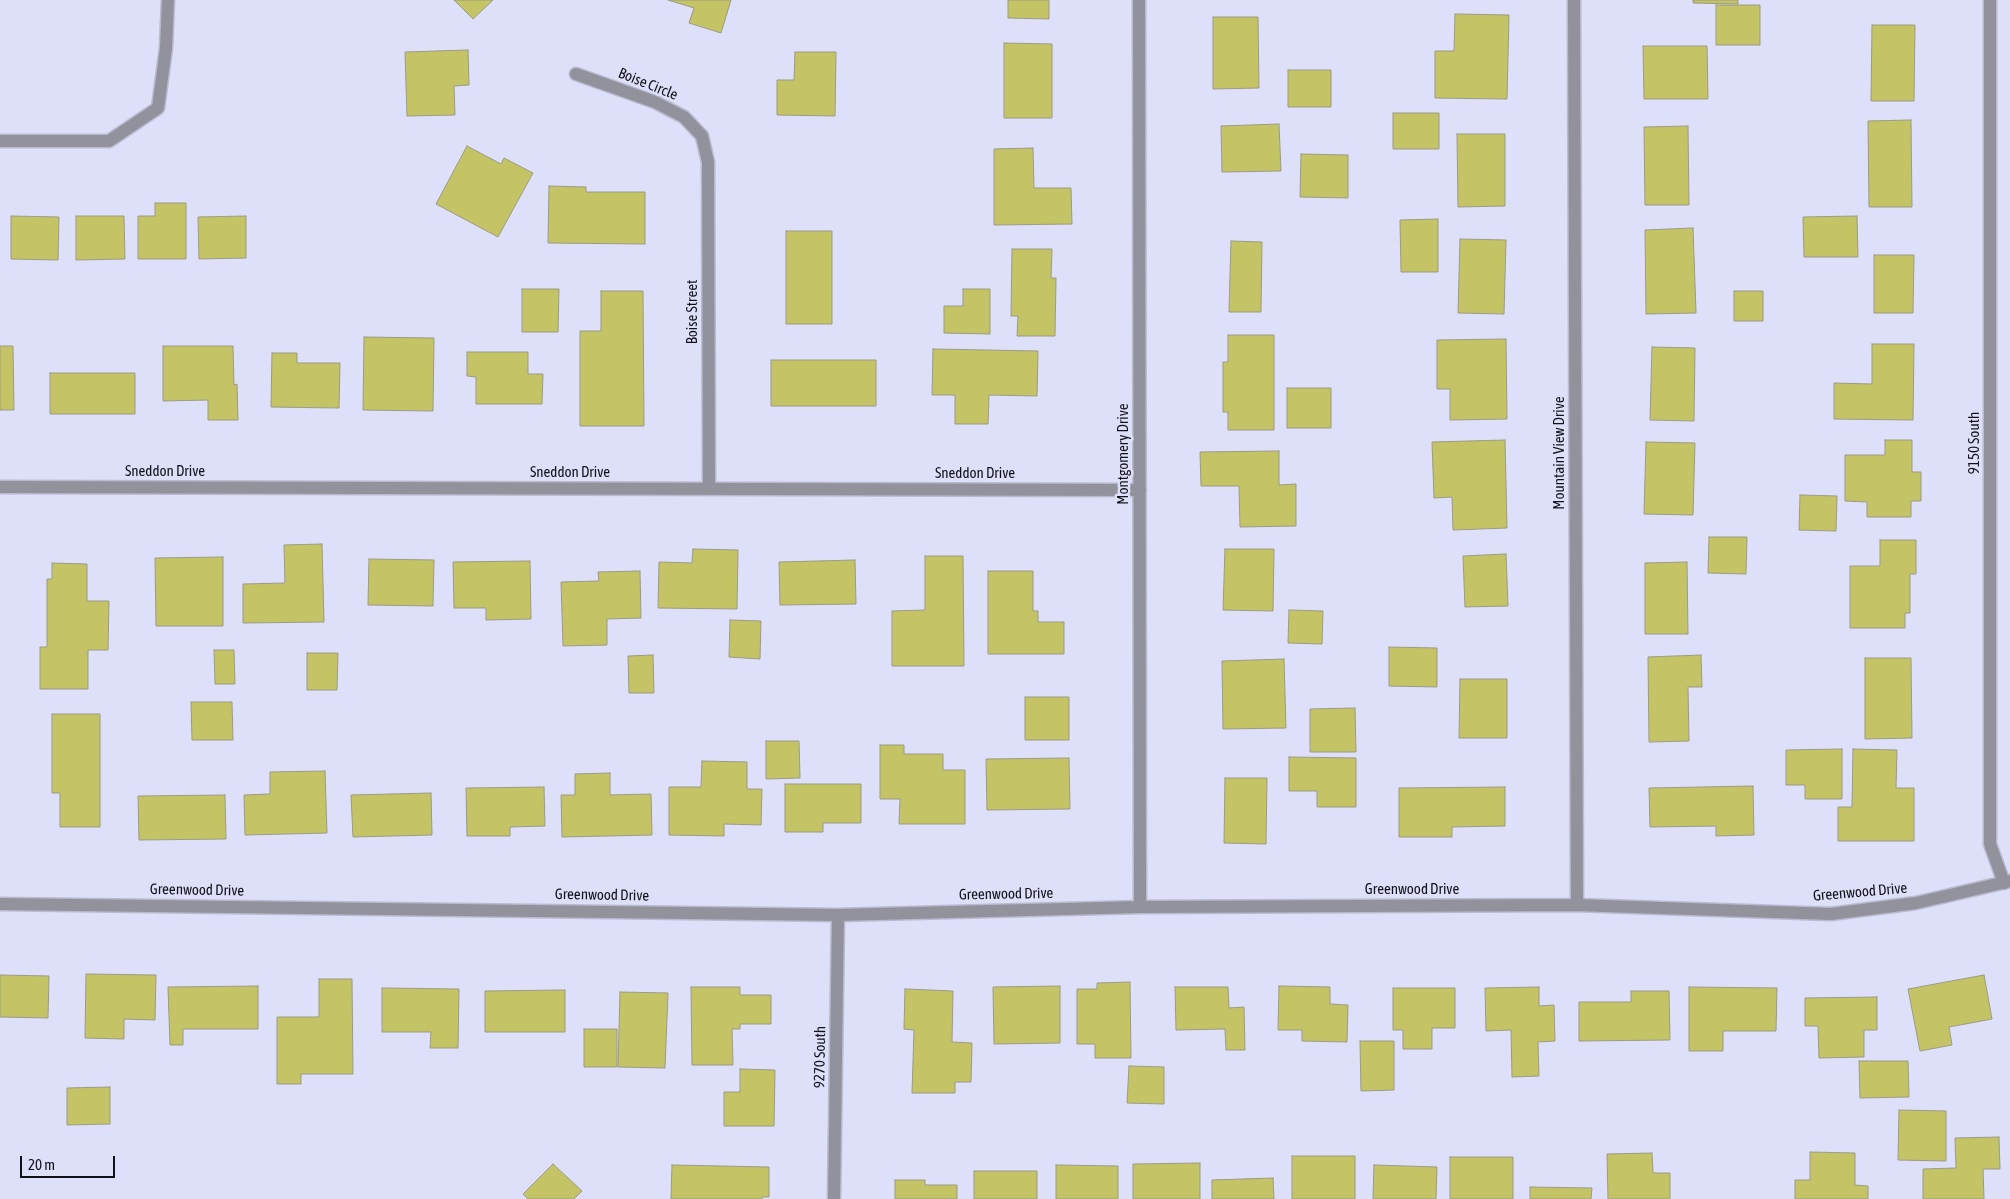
<!DOCTYPE html>
<html>
<head>
<meta charset="utf-8">
<style>
	body { margin:0 }
	#map { position:relative; width:2010px; height:1199px; overflow:hidden; background:#dedff8; font-family:"Asap Condensed",sans-serif }
	canvas { display:block }
	.scale { position:absolute; left:20px; top:1156px; width:95px; height:22px; box-sizing:border-box; border:2px solid #11111a; border-top:0; padding-left:6px; font-size:15px; line-height:18px; white-space:nowrap; color:#11111a; -webkit-text-stroke:4px #dedff8; paint-order:stroke }
</style>
</head>
<body>
<div id="map">
<canvas width="2010" height="1199"></canvas>
<div class="scale">20 m</div>
</div>
<script>
const ctx = document.querySelector('canvas').getContext('2d');
ctx.lineJoin = 'round';
function paint(path, color) { ctx.fillStyle = color; ctx.fill(path, 'evenodd'); }
const shape = rows => new Path2D(rows.map(r => 'M' + r).join(''));
function stroke(path, color, width, dash) { ctx.strokeStyle = color; ctx.lineWidth = width; ctx.lineCap = dash ? 'butt' : 'round'; ctx.setLineDash(dash || []); ctx.stroke(path); }
function drawText(font, color, halo, rows, align = 'center') {
  ctx.font = font + ' "Asap Condensed",sans-serif'; ctx.lineWidth = 5; ctx.setLineDash([]); ctx.textBaseline = 'middle'; ctx.strokeStyle = halo; ctx.fillStyle = color; for (const [text, x, y, turn = 0] of rows) {
    ctx.save(); ctx.translate(x, y); ctx.rotate((+turn || 0) * Math.PI / 180); ctx.textAlign = isNaN(turn) ? turn : align; if (halo) ctx.strokeText(text, 0, 0); ctx.fillText(text, 0, 0); ctx.restore();
  }
}
const building = shape([
	[454,0,493,0,473,19,454,0],
	[668,0,731,0,721,33,689,23,694,8,668,0],
	[1008,0,1049,0,1049,19,1008,18,1008,0],
	[1693,0,1738,0,1738,4,1693,3,1693,0],
	[1716,5,1760,5,1760,45,1716,45,1716,5],
	[1455,14,1509,15,1507,99,1435,98,1435,51,1454,51,1455,14],
	[1213,17,1258,17,1259,88,1213,89,1213,17],
	[1872,25,1915,25,1914,101,1871,101,1872,25],
	[1004,43,1052,44,1052,118,1004,118,1004,43],
	[1643,46,1707,46,1708,99,1644,99,1643,46],
	[468,50,469,85,454,86,455,115,407,116,405,52,468,50],
	[795,52,836,52,835,116,777,115,777,80,794,80,795,52],
	[1288,70,1331,70,1331,107,1288,107,1288,70],
	[1393,113,1439,113,1439,149,1393,149,1393,113],
	[1911,120,1912,207,1869,207,1868,121,1911,120],
	[1279,124,1281,171,1222,172,1221,126,1279,124],
	[1688,126,1689,205,1645,205,1644,127,1688,126],
	[1457,134,1505,134,1505,206,1458,207,1457,134],
	[467,146,501,164,504,158,533,173,498,237,436,204,467,146],
	[1033,148,1034,188,1071,188,1072,224,994,225,994,149,1033,148],
	[1301,154,1348,155,1348,198,1300,197,1301,154],
	[549,186,586,187,586,192,645,192,645,244,548,243,549,186],
	[155,203,186,203,186,259,138,259,138,216,155,216,155,203],
	[11,216,59,217,58,260,11,259,11,216],
	[76,216,124,216,125,259,76,260,76,216],
	[246,216,246,258,199,259,198,217,246,216],
	[1857,216,1858,257,1804,257,1803,217,1857,216],
	[1438,219,1438,272,1401,272,1400,220,1438,219],
	[1693,228,1696,313,1646,314,1645,230,1693,228],
	[786,231,832,231,832,324,786,324,786,231],
	[1460,239,1506,240,1504,314,1458,313,1460,239],
	[1231,241,1262,242,1261,312,1229,312,1231,241],
	[1012,249,1052,249,1051,278,1056,278,1055,336,1017,336,1018,316,1011,316,1012,249],
	[1874,255,1914,255,1913,313,1874,313,1874,255],
	[522,289,559,289,558,332,522,332,522,289],
	[963,289,990,289,990,334,944,333,944,306,963,306,963,289],
	[601,291,643,291,644,426,580,426,580,331,601,331,601,291],
	[1734,291,1763,291,1763,321,1734,321,1734,291],
	[1228,335,1274,335,1274,430,1228,430,1228,412,1223,412,1223,362,1228,362,1228,335],
	[364,337,434,338,433,411,363,410,364,337],
	[1506,339,1507,419,1450,420,1450,389,1437,389,1437,340,1506,339],
	[1872,344,1914,344,1913,420,1834,419,1834,383,1872,384,1872,344],
	[0,346,13,346,14,410,0,410,0,346],
	[163,346,233,346,234,385,237,384,238,420,208,420,208,400,163,401,163,346],
	[1652,347,1695,348,1694,421,1650,420,1652,347],
	[933,349,1038,351,1037,396,989,395,988,424,955,424,955,395,932,395,933,349],
	[467,352,528,352,528,374,543,374,542,404,476,404,476,377,467,376,467,352],
	[272,353,297,353,297,363,340,363,339,408,271,407,272,353],
	[771,360,876,360,876,406,771,406,771,360],
	[50,373,135,373,135,414,50,414,50,373],
	[1287,388,1331,388,1331,428,1287,428,1287,388],
	[1505,440,1507,528,1453,530,1452,497,1434,498,1432,442,1505,440],
	[1885,440,1912,440,1912,472,1921,472,1921,501,1911,501,1911,517,1867,517,1867,502,1845,501,1845,455,1885,455,1885,440],
	[1646,442,1695,443,1693,515,1644,514,1646,442],
	[1279,451,1279,485,1296,484,1296,526,1240,527,1239,486,1201,486,1200,452,1279,451],
	[1800,495,1837,496,1836,531,1799,530,1800,495],
	[1709,537,1747,537,1746,574,1708,573,1709,537],
	[1880,540,1916,540,1916,574,1910,574,1910,613,1905,613,1905,628,1850,628,1850,566,1880,566,1880,540],
	[322,544,324,622,243,623,243,584,285,583,284,545,322,544],
	[693,549,738,550,737,609,658,608,659,562,692,563,693,549],
	[1225,549,1274,549,1273,611,1223,610,1225,549],
	[1506,554,1508,606,1465,607,1463,556,1506,554],
	[925,556,963,556,964,666,892,666,892,611,925,610,925,556],
	[223,557,223,626,156,626,155,558,223,557],
	[369,559,434,560,433,606,368,605,369,559],
	[855,560,856,604,780,605,779,562,855,560],
	[530,561,531,619,486,620,486,608,454,608,453,562,530,561],
	[1687,562,1688,634,1645,634,1645,563,1687,562],
	[52,563,87,564,87,601,109,601,108,650,88,650,88,689,40,689,40,647,47,647,47,579,52,579,52,563],
	[640,571,641,618,607,619,607,645,563,646,561,582,599,581,598,572,640,571],
	[988,571,1033,571,1033,611,1038,611,1038,622,1064,622,1064,654,988,654,988,571],
	[1289,610,1323,611,1322,644,1288,643,1289,610],
	[730,620,761,621,760,659,729,657,730,620],
	[1389,647,1437,648,1437,687,1389,686,1389,647],
	[214,650,234,650,235,684,215,684,214,650],
	[307,653,338,653,337,690,307,690,307,653],
	[653,655,654,693,629,693,628,656,653,655],
	[1701,655,1702,687,1688,687,1689,741,1649,742,1648,657,1701,655],
	[1865,658,1911,658,1912,738,1865,739,1865,658],
	[1284,659,1286,728,1223,729,1222,661,1284,659],
	[1460,679,1507,679,1507,738,1459,738,1460,679],
	[1025,697,1069,697,1069,740,1025,740,1025,697],
	[191,702,232,702,233,740,192,740,191,702],
	[1355,708,1356,752,1310,752,1310,709,1355,708],
	[52,714,100,714,100,827,60,827,60,793,52,793,52,714],
	[766,741,799,741,800,778,766,779,766,741],
	[880,745,904,745,904,754,943,754,943,770,965,770,965,824,899,824,900,799,880,799,880,745],
	[1842,749,1842,799,1805,799,1805,785,1786,785,1786,750,1842,749],
	[1853,749,1897,750,1896,788,1914,788,1914,841,1838,841,1838,807,1852,807,1853,749],
	[1289,757,1356,758,1356,807,1317,807,1317,791,1289,791,1289,757],
	[1069,758,1070,809,987,810,986,759,1069,758],
	[702,761,747,762,747,789,762,789,761,825,724,824,724,836,669,835,669,787,701,787,702,761],
	[325,771,327,833,245,835,244,795,270,794,270,772,325,771],
	[610,773,610,795,651,794,652,835,562,837,561,795,575,795,575,774,610,773],
	[1225,778,1267,778,1266,844,1224,843,1225,778],
	[785,784,861,784,861,823,823,823,823,832,785,832,785,784],
	[1753,786,1754,835,1716,836,1716,826,1650,827,1649,788,1753,786],
	[544,787,545,826,510,827,510,836,467,836,466,788,544,787],
	[1505,787,1505,826,1452,827,1452,837,1399,837,1399,788,1505,787],
	[431,793,432,835,353,837,351,795,431,793],
	[225,795,226,839,139,840,138,796,225,795],
	[86,974,156,975,155,1020,124,1019,124,1039,85,1038,86,974],
	[0,975,49,976,48,1018,0,1017,0,975],
	[1984,975,1992,1019,1949,1027,1952,1045,1920,1051,1908,989,1984,975],
	[319,979,352,979,353,1074,301,1074,301,1084,277,1084,277,1017,319,1017,319,979],
	[1130,982,1131,1058,1095,1058,1095,1044,1077,1044,1077,989,1097,989,1097,983,1130,982],
	[258,986,258,1029,183,1029,183,1045,170,1045,168,987,258,986],
	[1060,986,1060,1043,994,1044,993,987,1060,986],
	[1279,986,1330,987,1330,1004,1348,1005,1347,1042,1302,1041,1302,1030,1278,1030,1279,986],
	[691,987,740,987,740,995,771,995,771,1024,740,1024,740,1029,732,1029,733,1065,692,1065,691,987],
	[1175,987,1228,987,1229,1008,1244,1007,1245,1050,1226,1050,1225,1029,1176,1030,1175,987],
	[1539,987,1539,1006,1554,1005,1555,1041,1538,1042,1539,1076,1512,1077,1511,1030,1486,1031,1485,988,1539,987],
	[1689,987,1777,988,1776,1031,1723,1031,1723,1051,1689,1051,1689,987],
	[382,988,459,989,458,1048,430,1048,431,1032,382,1032,382,988],
	[1393,988,1455,988,1455,1028,1432,1028,1432,1049,1403,1049,1403,1030,1393,1030,1393,988],
	[905,989,953,991,952,1042,972,1043,971,1082,955,1082,955,1093,912,1093,914,1030,904,1029,905,989],
	[565,990,565,1032,485,1032,485,991,565,990],
	[1631,991,1669,991,1670,1040,1579,1041,1579,1002,1631,1002,1631,991],
	[620,992,668,993,665,1068,618,1067,620,992],
	[1877,997,1877,1030,1864,1030,1864,1057,1819,1058,1818,1026,1805,1026,1805,998,1877,997],
	[584,1029,617,1029,617,1067,584,1067,584,1029],
	[1360,1041,1394,1041,1394,1090,1361,1091,1360,1041],
	[1859,1061,1908,1061,1909,1097,1860,1098,1859,1061],
	[1129,1066,1164,1067,1164,1104,1127,1103,1129,1066],
	[740,1069,775,1070,774,1126,724,1126,724,1092,740,1092,740,1069],
	[110,1087,110,1124,67,1125,67,1088,110,1087],
	[1899,1110,1946,1111,1946,1161,1898,1160,1899,1110],
	[1999,1137,2000,1169,1983,1169,1984,1199,1923,1199,1923,1169,1956,1168,1955,1138,1999,1137],
	[1810,1152,1855,1153,1855,1185,1868,1186,1868,1199,1795,1199,1795,1180,1810,1180,1810,1152],
	[1652,1153,1653,1173,1670,1173,1670,1199,1608,1199,1607,1154,1652,1153],
	[1292,1156,1355,1156,1355,1199,1292,1199,1292,1156],
	[1450,1157,1513,1157,1513,1199,1450,1199,1450,1157],
	[1200,1163,1200,1199,1133,1199,1133,1164,1200,1163],
	[553,1164,582,1191,574,1199,528,1199,523,1194,553,1164],
	[672,1165,769,1167,769,1197,762,1197,762,1199,671,1199,672,1165],
	[1056,1165,1118,1166,1118,1199,1056,1199,1056,1165],
	[1374,1165,1437,1167,1436,1199,1373,1199,1374,1165],
	[974,1171,1037,1171,1037,1199,974,1199,974,1171],
	[1273,1178,1274,1199,1212,1199,1212,1180,1273,1178],
	[895,1180,925,1180,925,1185,957,1185,957,1199,895,1199,895,1180],
	[1530,1187,1592,1188,1591,1199,1530,1199,1530,1187]
]);
paint(building, '#c4c467');
stroke(building, '#9b9b84', 1);
const minor = shape([
	[1139,0,1140,907],
	[1574,0,1577,905],
	[1990,0,1990,844,2004,883],
	[576,74,655,102,684,117,702,136,708,162,709,488],
	[0,141,109,141,158,108,166,48,168,0],
	[0,487,1140,490],
	[0,904,838,915,1140,907,1577,905,1831,914,1916,903,2010,881],
	[834,1199,838,915]
]);
stroke(minor, '#b9bad0', 15);
stroke(minor, '#92929c', 12);
drawText('15px', '#11111a', '#dedff8', [
	["Boise Circle",648,84,22],
	["Boise Street",692,312,-90],
	["9150 South",1974,443,-90],
	["Mountain View Drive",1559,453,-90],
	["Montgomery Drive",1123,454,-90],
	["Sneddon Drive",165,471],
	["Sneddon Drive",570,472],
	["Sneddon Drive",975,473],
	["Greenwood Drive",1412,889],
	["Greenwood Drive",197,890,1],
	["Greenwood Drive",1860,892,-5],
	["Greenwood Drive",1006,894,-1],
	["Greenwood Drive",602,895,1],
	["9270 South",820,1057,-89]
]);
</script>
</body>
</html>
